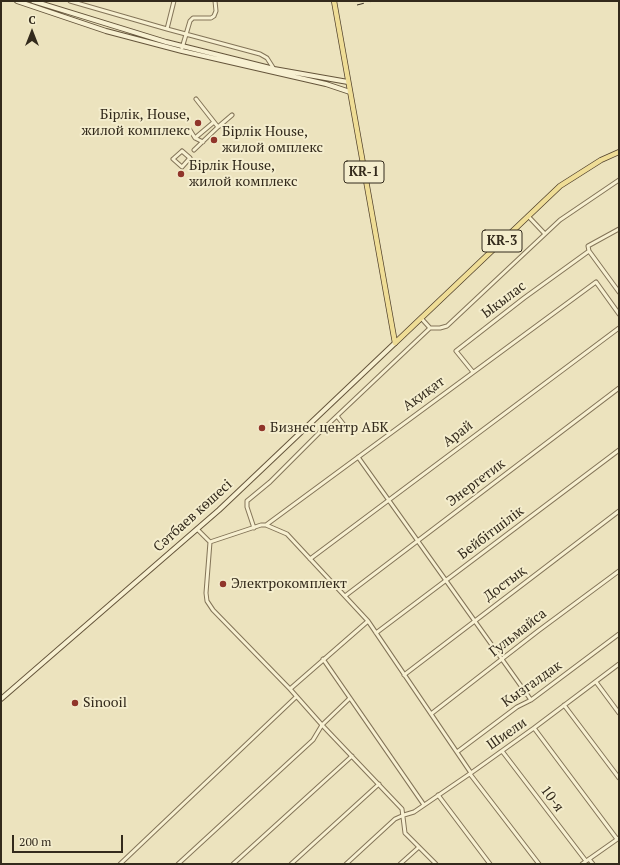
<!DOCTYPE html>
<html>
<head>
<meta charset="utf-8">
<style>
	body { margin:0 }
	#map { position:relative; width:620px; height:865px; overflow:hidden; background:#ece3be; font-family:"PT Serif",serif }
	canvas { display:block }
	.frame { position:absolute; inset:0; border:2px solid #332a1c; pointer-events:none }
	.north { position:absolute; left:12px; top:12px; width:40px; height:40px; -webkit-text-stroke:3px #f4edcd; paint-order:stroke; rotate:0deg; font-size:11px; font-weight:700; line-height:16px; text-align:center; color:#332a1c }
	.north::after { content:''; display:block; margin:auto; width:14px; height:18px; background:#332a1c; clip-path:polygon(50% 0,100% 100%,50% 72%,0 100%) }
	.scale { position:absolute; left:12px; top:835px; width:111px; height:18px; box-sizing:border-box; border:2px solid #332a1c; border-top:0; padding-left:5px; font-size:12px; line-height:14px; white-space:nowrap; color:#332a1c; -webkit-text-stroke:3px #f4edcd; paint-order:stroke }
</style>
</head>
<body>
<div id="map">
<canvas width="620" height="865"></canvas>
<div class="frame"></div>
<div class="north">С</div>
<div class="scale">200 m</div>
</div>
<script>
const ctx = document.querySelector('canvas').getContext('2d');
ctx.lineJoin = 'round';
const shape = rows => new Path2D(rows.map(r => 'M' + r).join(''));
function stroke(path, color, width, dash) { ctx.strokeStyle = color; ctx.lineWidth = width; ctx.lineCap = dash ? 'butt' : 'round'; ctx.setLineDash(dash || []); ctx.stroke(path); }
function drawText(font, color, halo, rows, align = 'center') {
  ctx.font = font + ' "PT Serif",serif'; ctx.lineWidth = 4; ctx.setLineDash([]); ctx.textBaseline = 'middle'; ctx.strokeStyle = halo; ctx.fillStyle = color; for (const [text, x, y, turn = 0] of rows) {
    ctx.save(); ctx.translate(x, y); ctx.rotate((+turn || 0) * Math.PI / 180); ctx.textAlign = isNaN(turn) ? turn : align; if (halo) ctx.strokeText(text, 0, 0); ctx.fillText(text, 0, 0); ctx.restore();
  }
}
const street = shape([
	[70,1,167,29,260,54,267,58,274,69],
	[167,29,174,1],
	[182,48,190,21,193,18,211,18,214,16,216,11,215,1],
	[196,99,218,127,232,115],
	[190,130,195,138,203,142],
	[195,138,214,122],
	[194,150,218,127],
	[182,151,190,158,182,167,173,159,182,151],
	[528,216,545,234],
	[619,229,588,246,589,251,619,292],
	[421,318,430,328,440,328,447,326,560,220,619,180],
	[473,372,456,351,524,298,589,251],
	[337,416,344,425],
	[358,457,531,700],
	[266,525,596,282,619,314],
	[254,528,247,507,247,501,270,482,321,431,430,328],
	[197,529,210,542],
	[210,542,206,593,207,601,213,610,290,689,322,725,402,809,405,833,436,864],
	[210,542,261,525,266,525,287,534,368,621,471,773],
	[310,559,619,328],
	[345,596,619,388],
	[376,633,619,450],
	[323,659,424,805],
	[404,675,619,511],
	[596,682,619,713],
	[290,689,368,621],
	[564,705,619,778],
	[431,714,538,631,619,571],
	[534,728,617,839],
	[502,751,586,861],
	[457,752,517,707,531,700,619,634],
	[470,774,539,864],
	[438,795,490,864],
	[589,859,593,864],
	[120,864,296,697],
	[178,864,313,740,322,725,350,698],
	[233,864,352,756],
	[291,864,379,784],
	[346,864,395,819,404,815,414,812,471,773,534,728,619,664],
	[400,864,419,847],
	[582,864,619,838]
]);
const secondary = shape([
	[17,1,106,31,182,51,326,84,350,92],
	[33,1,166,42,274,69,348,82],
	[1,699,219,510,395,343]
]);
const primary = shape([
	[334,1,395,343],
	[395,343,560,186,601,160,619,152]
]);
stroke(street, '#837458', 5);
stroke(secondary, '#65553b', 6);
stroke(primary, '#51412c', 6);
stroke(street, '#f7f0d1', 3);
stroke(secondary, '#f7f0d1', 4);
stroke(primary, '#efdd96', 4.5);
stroke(shape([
	[357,5,373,1]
]), '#332a1c', 1, [7, 7]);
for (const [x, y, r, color] of [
	[198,123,4,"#90352a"],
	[214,140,4,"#90352a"],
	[181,174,4,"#90352a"],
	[262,428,4,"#90352a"],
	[223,584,4,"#90352a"],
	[75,703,4,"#90352a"]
]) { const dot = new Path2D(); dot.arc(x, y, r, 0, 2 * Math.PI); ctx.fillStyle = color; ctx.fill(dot); stroke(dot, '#f4edcd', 1.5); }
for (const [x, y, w] of [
	[364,172,40],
	[502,241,40]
]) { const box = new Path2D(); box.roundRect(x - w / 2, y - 11, w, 22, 3); ctx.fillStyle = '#f4edcd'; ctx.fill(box); stroke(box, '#332a1c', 1); }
drawText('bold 13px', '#332a1c', null, [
	["KR-1",364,172],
	["KR-3",502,241]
]);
drawText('14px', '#332a1c', '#f4edcd', [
	["Бірлік, House,",190,115,"right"],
	["жилой комплекс",190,131,"right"],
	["Бірлік House,",222,132],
	["жилой омплекс",222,148],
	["Бірлік House,",189,166],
	["жилой комплекс",189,182],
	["Бизнес центр АБК",270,428],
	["Электрокомплект",231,584],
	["Sinooil",83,703]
], 'left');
drawText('14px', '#332a1c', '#f4edcd', [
	["Ыкылас",504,300,-37],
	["Ақиқат",424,394,-36],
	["Арай",458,434,-37],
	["Энергетик",476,483,-37],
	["Сәтбаев көшесі",193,516,-42],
	["Бейбітшілік",491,533,-37],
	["Достық",505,584,-37],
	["Гульмайса",518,633,-38],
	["Кызгалдак",532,684,-35],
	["Шиели",507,734,-35],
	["10-я",552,799,53]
]);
</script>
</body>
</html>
